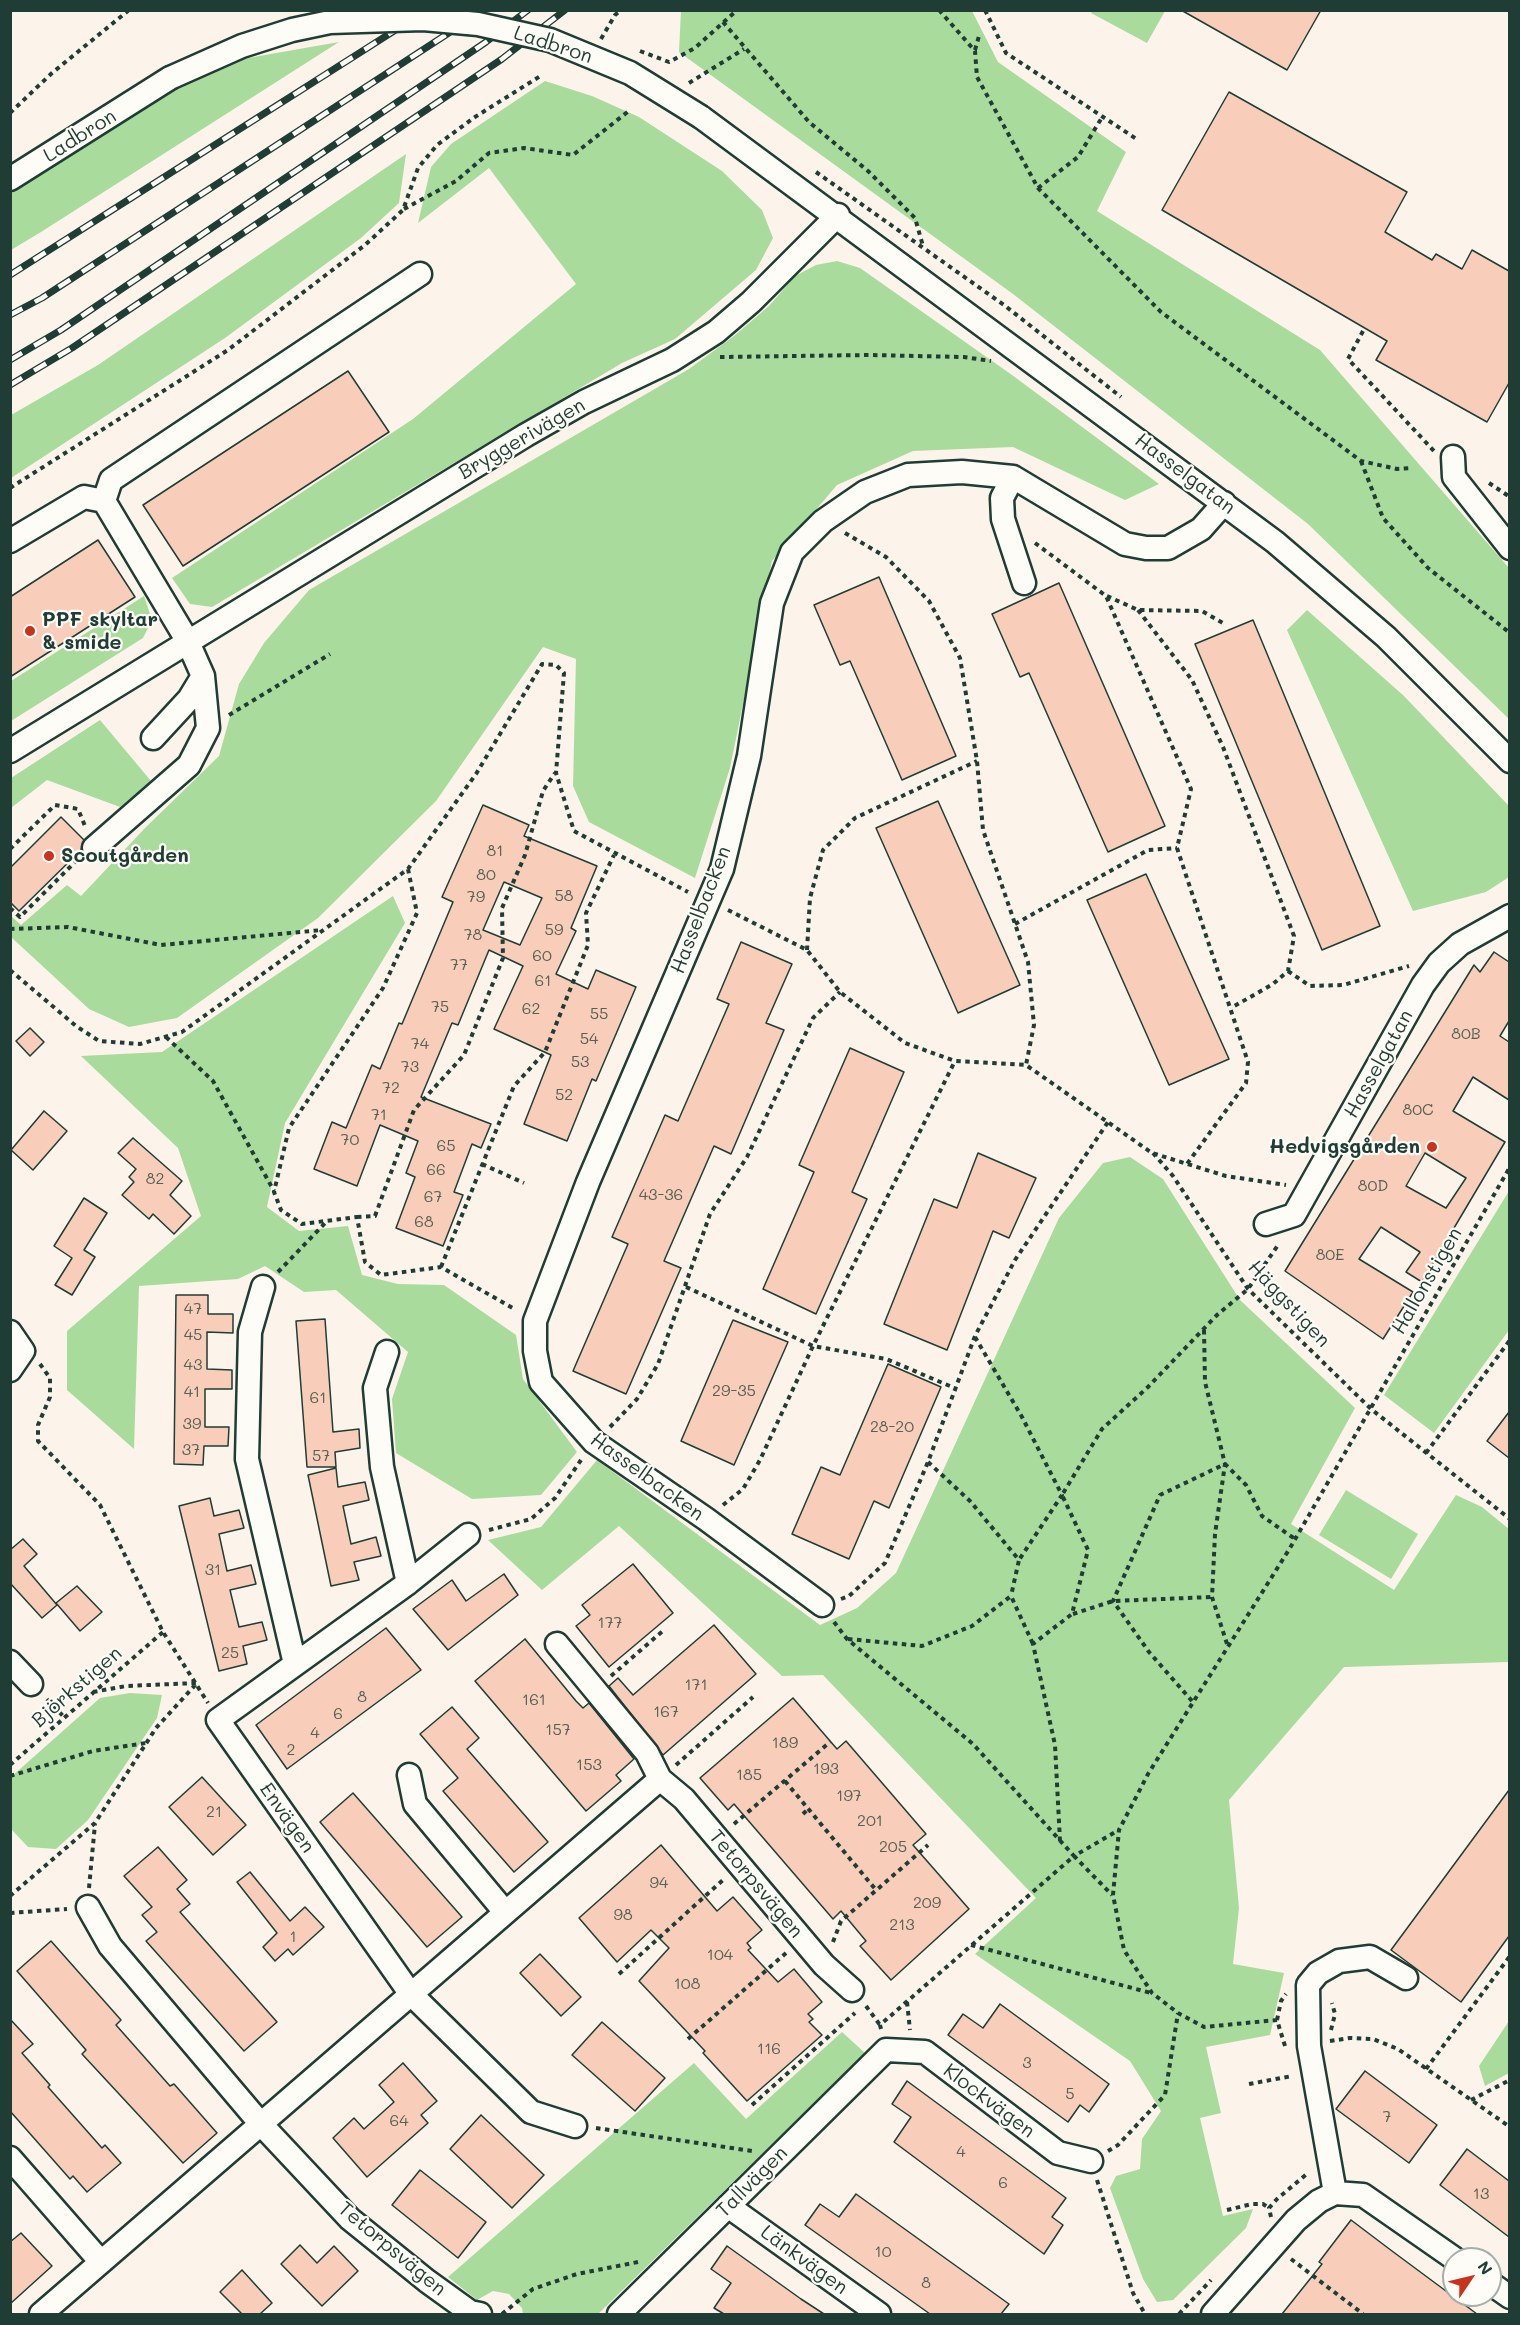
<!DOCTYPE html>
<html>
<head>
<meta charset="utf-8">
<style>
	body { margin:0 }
	#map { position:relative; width:1520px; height:2325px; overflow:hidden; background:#fcf3eb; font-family:Mali,sans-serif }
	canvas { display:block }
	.frame { position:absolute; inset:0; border:12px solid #1f3d34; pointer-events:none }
	.north { position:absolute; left:1442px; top:2247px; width:60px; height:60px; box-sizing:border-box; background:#fdfcf7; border:2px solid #a4b0a9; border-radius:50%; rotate:55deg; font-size:16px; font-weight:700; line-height:24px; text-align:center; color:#1f3d34 }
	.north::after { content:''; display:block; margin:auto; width:21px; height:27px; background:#c8321e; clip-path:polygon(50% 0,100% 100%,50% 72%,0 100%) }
</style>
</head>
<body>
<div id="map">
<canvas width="1520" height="2325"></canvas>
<div class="frame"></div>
<div class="north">N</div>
</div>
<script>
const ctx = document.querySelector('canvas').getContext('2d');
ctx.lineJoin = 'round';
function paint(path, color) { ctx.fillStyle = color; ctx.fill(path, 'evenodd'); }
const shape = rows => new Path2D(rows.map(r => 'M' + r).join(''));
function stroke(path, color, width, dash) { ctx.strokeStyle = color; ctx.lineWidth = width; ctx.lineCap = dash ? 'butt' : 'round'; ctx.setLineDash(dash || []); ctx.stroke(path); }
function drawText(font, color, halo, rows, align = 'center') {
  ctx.font = font + ' Mali,sans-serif'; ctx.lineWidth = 4.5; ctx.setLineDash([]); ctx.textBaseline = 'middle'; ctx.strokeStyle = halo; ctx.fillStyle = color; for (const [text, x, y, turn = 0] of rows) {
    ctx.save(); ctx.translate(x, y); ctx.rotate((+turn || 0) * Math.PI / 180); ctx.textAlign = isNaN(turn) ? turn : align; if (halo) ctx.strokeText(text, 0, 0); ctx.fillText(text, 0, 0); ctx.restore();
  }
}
paint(shape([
	[681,11,972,11,998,62,1126,152,1097,211,1320,350,1509,568,1509,719,1308,524,1013,294,679,52],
	[1092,11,1092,10,1165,11,1147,43,1091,13],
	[339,42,41,232,11,250,11,193,174,91,248,58],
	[545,81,592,96,639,117,722,171,762,210,773,238,756,270,675,339,622,363,212,607,190,604,172,578,413,419,576,284,489,168,418,223,431,167,451,144],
	[406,154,399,203,361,238,225,338,11,478,11,415,98,365],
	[837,261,860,268,1012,375,1159,484,1125,500,1013,447,913,451,837,485,772,561,730,768,695,878,589,822,573,786,576,659,543,647,436,801,318,918,177,1018,129,1027,89,1009,11,937,11,916,21,925,67,885,81,896,145,828,219,756,239,684,264,643,309,590,689,369,734,336,769,306,795,276,816,265],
	[144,596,152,620,143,638,11,721,11,681],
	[1307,610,1404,696,1509,806,1509,877,1486,892,1413,911,1287,630],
	[100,720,151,781,120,807,47,780,11,808,11,778],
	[393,896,405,923,285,1123,267,1207,299,1231,348,1226,362,1275,398,1284,444,1285,516,1335,523,1379,577,1452,541,1495,472,1499,396,1453,392,1399,408,1352,336,1290,304,1292,265,1266,238,1279,139,1286,134,1449,67,1390,67,1331,201,1216,178,1148,81,1056,162,1052],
	[1130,1157,1163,1179,1240,1300,1355,1408,1291,1524,1394,1590,1456,1495,1482,1507,1510,1530,1509,1662,1344,1667,1229,1800,1239,1908,1233,1964,1284,1973,1270,2035,1206,2047,1221,2113,1200,2118,1223,2216,1253,2209,1246,2228,1173,2300,1157,2302,1143,2279,1110,2188,1116,2176,1140,2169,1142,2139,1161,2111,1130,2061,975,1954,1036,1898,823,1675,782,1676,619,1526,542,1590,488,1540,541,1527,597,1460,820,1625,857,1608,896,1573,1059,1218,1103,1163],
	[1509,1191,1509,1330,1434,1433,1384,1395],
	[1346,1490,1418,1534,1391,1579,1319,1535],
	[130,1693,162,1695,157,1718,88,1820,56,1849,28,1847,11,1829,11,1777,100,1698],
	[1509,2021,1509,2073,1485,2086,1479,2066],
	[842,2032,865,2053,598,2314,523,2314,522,2308,509,2294,493,2291,477,2300,448,2277,694,2063,746,2119]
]), '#a9db9c');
const building = shape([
	[1181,10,1321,10,1287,70,1181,10],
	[1229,92,1407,192,1385,232,1432,260,1436,254,1462,269,1472,250,1509,271,1509,383,1487,422,1376,360,1387,341,1162,210,1229,92],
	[348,371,389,432,183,566,143,505,348,371],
	[98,540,135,597,10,677,10,597,98,540],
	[879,577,956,756,902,780,850,661,840,665,814,605,879,577],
	[1059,583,1165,826,1108,852,1029,673,1020,677,992,614,1059,583],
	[1253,620,1380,926,1322,950,1195,644,1253,620],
	[938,801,1020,985,958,1013,876,828,938,801],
	[483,805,529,825,524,836,597,866,571,928,576,931,556,974,588,989,596,970,636,987,596,1081,592,1079,567,1141,524,1124,551,1055,494,1029,523,966,489,950,458,1025,452,1023,421,1097,491,1124,481,1148,472,1144,454,1192,463,1195,443,1246,396,1228,415,1177,406,1173,418,1141,380,1125,357,1186,314,1169,332,1122,346,1128,372,1065,380,1069,399,1023,402,1024,453,902,442,897,483,805],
	[504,882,542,898,520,945,483,930,504,882],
	[61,817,84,840,81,850,19,911,10,902,10,868,61,817],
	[1146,874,1229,1059,1169,1085,1087,900,1146,874],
	[741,942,792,964,766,1023,784,1030,731,1154,714,1146,664,1261,681,1268,626,1394,573,1371,628,1244,612,1237,665,1115,678,1121,729,1004,717,999,741,942],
	[1494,952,1509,962,1509,1021,1500,1036,1509,1042,1509,1100,1473,1077,1453,1111,1505,1142,1422,1282,1406,1272,1420,1252,1381,1227,1359,1259,1413,1292,1383,1339,1285,1271,1474,965,1480,972,1494,952],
	[1425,1153,1466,1178,1446,1208,1406,1186,1425,1153],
	[30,1028,44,1042,30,1056,16,1041,30,1028],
	[850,1048,904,1072,852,1192,867,1199,816,1314,763,1289,814,1172,799,1165,850,1048],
	[44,1111,67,1131,33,1170,11,1150,44,1111],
	[133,1138,182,1181,170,1195,191,1216,174,1234,153,1214,149,1219,122,1195,134,1182,129,1177,136,1169,118,1153,133,1138],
	[978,1153,1036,1178,1009,1238,993,1231,947,1350,884,1324,934,1199,957,1208,978,1153],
	[84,1198,107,1213,84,1250,95,1257,72,1295,55,1285,72,1258,54,1246,84,1198],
	[176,1295,208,1295,208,1314,233,1314,233,1333,207,1332,207,1369,232,1370,232,1389,205,1389,205,1427,229,1427,228,1446,204,1446,203,1465,174,1464,176,1295],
	[325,1319,333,1432,359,1429,360,1448,335,1452,336,1467,307,1467,296,1321,325,1319],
	[733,1320,788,1342,734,1465,681,1441,733,1320],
	[888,1364,941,1387,889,1508,874,1501,849,1559,792,1534,821,1467,840,1475,888,1364],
	[1509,1412,1509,1458,1487,1441,1509,1412],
	[336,1468,338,1487,365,1482,369,1500,343,1506,351,1544,376,1537,381,1556,354,1562,359,1580,331,1586,308,1475,336,1468],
	[210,1498,214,1516,239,1510,244,1528,219,1534,227,1571,251,1565,256,1584,230,1590,239,1627,262,1622,267,1640,243,1646,247,1664,219,1671,179,1506,210,1498],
	[23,1539,37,1554,24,1566,57,1605,42,1618,10,1583,10,1550,23,1539],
	[633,1564,673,1613,609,1667,576,1626,590,1615,582,1605,633,1564],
	[504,1574,518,1595,448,1650,413,1609,452,1580,466,1601,504,1574],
	[77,1586,102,1612,80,1631,56,1603,77,1586],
	[714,1625,756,1674,663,1755,609,1686,618,1678,633,1695,714,1625],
	[386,1628,421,1670,287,1769,256,1725,386,1628],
	[525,1639,576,1701,583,1708,589,1703,634,1759,616,1775,621,1781,586,1811,475,1681,525,1639],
	[793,1698,837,1749,846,1741,926,1834,913,1845,969,1909,891,1980,860,1946,866,1941,841,1911,833,1919,734,1804,728,1810,700,1778,793,1698],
	[452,1707,479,1738,467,1749,548,1842,514,1872,443,1791,458,1778,420,1734,452,1707],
	[202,1777,246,1825,213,1855,169,1807,202,1777],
	[1509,1790,1509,1936,1461,2002,1391,1950,1509,1790],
	[353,1793,462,1917,427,1947,320,1822,353,1793],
	[661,1845,717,1911,733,1897,762,1930,747,1943,751,1948,748,1950,778,1982,794,1969,822,2002,808,2014,813,2019,809,2022,822,2035,747,2101,703,2053,705,2051,639,1981,669,1948,651,1930,617,1962,579,1918,661,1845],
	[158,1847,187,1880,177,1889,190,1904,180,1912,277,2022,244,2051,146,1941,157,1932,142,1915,152,1907,124,1876,158,1847],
	[250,1872,290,1921,305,1907,324,1927,293,1955,288,1949,275,1961,263,1947,277,1933,237,1882,250,1872],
	[51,1941,121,2020,116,2025,170,2086,174,2084,217,2133,183,2163,82,2054,86,2050,17,1971,51,1941],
	[540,1954,581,1997,561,2016,520,1973,540,1954],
	[1000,2004,1109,2084,1089,2112,1080,2105,1068,2122,948,2035,963,2014,983,2028,1000,2004],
	[10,2019,33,2044,22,2053,50,2085,48,2087,102,2148,105,2145,121,2163,87,2192,73,2176,70,2179,10,2111,10,2019],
	[602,2022,665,2078,635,2111,572,2055,602,2022],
	[403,2063,437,2101,421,2115,428,2123,367,2177,333,2138,354,2118,364,2129,394,2102,379,2085,403,2063],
	[1365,2071,1437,2125,1409,2163,1336,2109,1365,2071],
	[907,2081,1066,2198,1052,2217,1063,2225,1044,2254,894,2142,911,2117,892,2104,907,2081],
	[481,2115,544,2175,512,2208,450,2149,481,2115],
	[1467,2149,1509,2181,1509,2237,1440,2185,1467,2149],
	[420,2170,486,2222,458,2258,392,2205,420,2170],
	[856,2194,1009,2304,1001,2314,930,2314,805,2225,820,2204,839,2217,856,2194],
	[1351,2220,1392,2251,1477,2314,1282,2314,1322,2264,1319,2262,1351,2220],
	[21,2233,52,2266,10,2304,10,2242,21,2233],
	[300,2245,317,2263,334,2246,358,2271,322,2306,281,2264,300,2245],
	[727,2246,801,2299,824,2314,724,2314,714,2308,731,2283,711,2269,727,2246],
	[242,2270,272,2303,260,2314,242,2314,220,2292,242,2270]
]);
paint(building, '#f8cdb9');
stroke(building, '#1f3d34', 1.5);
const minor = shape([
	[701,117,1275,542,1386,637,1510,761],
	[10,179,170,78],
	[1453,457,1454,477,1510,548],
	[1013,477,1002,498,1003,519,1024,583],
	[104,501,111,480,420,274],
	[10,541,84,497,104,501],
	[153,738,189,699,203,676],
	[10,751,526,435,584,402,672,360,716,332,751,302,838,215],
	[94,848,189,765,208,728,203,676,187,640,104,501],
	[1266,1224,1294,1215,1423,985,1439,963,1460,944,1510,916],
	[263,1287,250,1332,247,1459,295,1664],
	[10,1332,23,1351,10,1370],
	[387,1352,375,1388,382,1467,408,1583],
	[468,1535,408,1583,218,1720,410,1993,531,2112,575,2126],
	[822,1605,706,1519,594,1442,541,1382,535,1351,535,1321,588,1182,722,869,749,756,772,603,792,552,823,521,865,492,908,475,962,472,1013,477,1125,544,1146,548,1168,548,1201,529,1224,503],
	[557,1644,647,1753,660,1779],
	[10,1662,31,1684],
	[409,1775,415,1804,505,1912],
	[88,1907,110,1946,260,2123,350,2219,427,2281,470,2312,480,2314],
	[10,2158,101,2262],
	[1335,2193,1309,2046,1308,1985,1318,1973,1339,1961,1370,1957,1406,1978],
	[728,2206,879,2314],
	[1490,2283,1510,2297],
	[41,2314,660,1779,684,1799,824,1965,852,1990],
	[619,2314,886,2050,925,2052,1058,2153,1091,2161],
	[1213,2314,1296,2220,1319,2201,1335,2193,1363,2195,1455,2259]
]);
stroke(minor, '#1f3d34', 27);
stroke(shape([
	[939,10,975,51,977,77,1038,188,1161,312,1361,461,1397,469,1412,468],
	[985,10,1006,53,1138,140],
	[723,22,809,122,868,171,915,218,923,246],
	[601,39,615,15,621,10],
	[975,50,979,36],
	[640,51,669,62,695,48,737,10],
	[689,83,744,49],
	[10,113,52,73,129,10],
	[816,172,1004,305,1121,397],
	[1038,188,1078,157,1101,119],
	[404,209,456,181,489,153,524,148,573,155,630,110],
	[1363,331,1348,359,1434,451],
	[720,357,869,355,964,357,991,361],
	[1361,461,1383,518,1428,568,1510,633],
	[1489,483,1510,497],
	[10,488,228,350,365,245,403,210,418,168,437,145,475,117,542,75],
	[845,533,886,557,929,601,960,658,977,761,983,830,1028,962,1034,1025,1026,1065],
	[1035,543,1106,596,1191,789,1177,848,1248,1062,1246,1083,1187,1164],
	[1107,596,1138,610,1202,611,1223,623],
	[1138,610,1192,680,1223,747,1294,936,1288,971,1273,984,1231,1008],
	[229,715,330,654],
	[10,849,55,805,78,809,85,826],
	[408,869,417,913,383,988,289,1128,274,1192,281,1210,302,1224,357,1217,365,1262,381,1275,441,1267,516,1310],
	[10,908,20,917,76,861],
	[728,910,807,950,840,992,905,1043,955,1061,1026,1065,1152,1153,1226,1176,1286,1185],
	[1015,924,1148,850,1177,848],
	[10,929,68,927,161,945,322,930],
	[807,950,810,898,823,850,855,818,977,761],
	[10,970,76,1026,99,1041,140,1044,182,1032,408,869,476,774,542,664,556,665,564,673,556,773,574,831,688,892],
	[1288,971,1310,986,1343,985,1409,966],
	[166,1037,213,1081,274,1191],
	[1153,1153,1173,1176,1248,1289,1371,1409,1510,1519],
	[482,1164,524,1183],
	[357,1217,375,1216,414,1110,464,1055,503,958,502,908,525,855,543,791,555,773],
	[441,1267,514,1086,545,1052,588,945,586,913,614,855],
	[278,1272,327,1221],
	[686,1287,813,1346,886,1359,957,1389],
	[1204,1330,1205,1382,1225,1464,1215,1534,1212,1597,1227,1644],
	[975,1337,1022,1417,1062,1495,1019,1560],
	[40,1364,50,1378,50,1397,38,1425,38,1441,100,1505,163,1632,208,1703],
	[610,1427,637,1399,658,1364,710,1214,747,1157,813,1018,840,992],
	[1426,1453,1510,1340],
	[928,1462,970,1501,1019,1560,1011,1596],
	[723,1505,743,1489,760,1460,813,1346,955,1061],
	[489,1530,531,1519,555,1498,581,1460],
	[841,1599,849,1596,885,1563,928,1462,975,1336,1015,1260,1108,1122],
	[1073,1614,1113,1601,1212,1597],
	[834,1622,847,1639,973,1744,1074,1856,1119,1830],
	[848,1639,922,1646,972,1626,1011,1596,1033,1644],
	[611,1676,665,1629],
	[93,1692,126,1686,196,1683],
	[47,1699,64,1717],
	[1192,1701,1149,1652,1113,1601,1160,1495,1225,1464,1246,1485,1262,1516,1295,1539],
	[10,1765,163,1632],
	[676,1765,753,1697],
	[10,1776,93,1751,146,1743],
	[785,1781,876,1890],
	[803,1814,808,1809],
	[734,1824,830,1742],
	[1060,1841,1055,1745,1033,1644,1072,1614,1088,1550,1062,1495,1102,1429,1148,1387,1217,1315,1248,1289,1278,1245],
	[89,1888,95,1824],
	[10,1896,95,1823,156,1728,197,1683],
	[10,1913,67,1909],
	[833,1942,841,1921,928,1845],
	[971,1945,1151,1993],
	[619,1974,724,1879],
	[907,2002,910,2030],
	[866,2006,880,2025],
	[1277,2020,1281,2001,1286,1994],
	[881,2029,880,2025,1074,1856,1112,1895],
	[1331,2030,1335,2014,1332,2003],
	[688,2039,786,1953],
	[1330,2041,1350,2038,1373,2039,1398,2049,1510,2127],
	[1285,2046,1277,2020,1204,2027,1178,2013,1152,1993,1124,1950,1113,1895,1119,1830,1148,1774,1290,1548,1510,1167],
	[1426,2069,1510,1956],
	[1249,2084,1292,2076],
	[1471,2100,1510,2080],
	[752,2105,855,2013],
	[596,2128,752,2151],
	[1108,2151,1118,2145,1165,2095,1178,2013],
	[1097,2180,1133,2293,1145,2314],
	[1227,2210,1252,2204,1263,2204,1269,2208],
	[1271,2217,1269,2208,1277,2199,1308,2173],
	[1475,2250,1486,2259],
	[1291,2259,1363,2314],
	[502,2314,533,2289,577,2274,638,2262],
	[1179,2314,1211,2280]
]), '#1f3d34', 4, [4.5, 4.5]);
stroke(minor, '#fdfcf7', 22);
const rail = shape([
	[10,275,427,10],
	[10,315,42,298,484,10],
	[10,360,61,330,486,42,528,10],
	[10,385,72,348,502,59,565,10]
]);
stroke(rail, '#1f3d34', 7);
stroke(rail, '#fdfcf7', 4.5, [14]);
const minorBridge = shape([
	[170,78,242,46,292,30,330,22,423,19,478,24,550,40,630,73,701,117]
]);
stroke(minorBridge, '#1f3d34', 27, []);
stroke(minorBridge, '#fdfcf7', 22);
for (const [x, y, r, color] of [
	[30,631,6,"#c8321e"],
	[49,856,6,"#c8321e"],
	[1432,1147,6,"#c8321e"]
]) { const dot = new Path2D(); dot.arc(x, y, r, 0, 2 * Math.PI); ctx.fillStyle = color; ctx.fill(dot); stroke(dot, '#fdfcf7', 2); }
drawText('16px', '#556155', null, [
	["81",495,851],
	["80",486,875],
	["58",564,896],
	["79",476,897],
	["59",554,930],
	["78",473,935],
	["60",542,956],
	["77",459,965],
	["61",543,981],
	["75",440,1007],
	["62",531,1009],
	["55",599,1014],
	["80B",1466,1034],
	["54",589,1039],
	["74",420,1044],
	["53",580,1062],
	["73",410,1067],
	["72",391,1088],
	["52",564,1095],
	["80C",1418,1110],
	["71",379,1115],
	["70",350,1140],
	["65",446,1146],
	["66",436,1170],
	["82",155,1179],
	["80D",1373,1186],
	["43-36",661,1195],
	["67",433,1197],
	["68",424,1222],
	["80E",1330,1255],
	["47",193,1309],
	["45",193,1335],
	["43",193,1365],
	["29-35",734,1391],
	["41",192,1392],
	["61",318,1398],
	["39",192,1424],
	["28-20",892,1427],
	["37",191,1450],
	["57",321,1456],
	["31",213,1570],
	["177",610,1623],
	["25",230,1653],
	["171",696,1685],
	["8",362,1697],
	["161",534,1700],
	["167",666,1712],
	["6",338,1714],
	["157",558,1730],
	["4",315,1733],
	["189",785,1743],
	["2",291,1750],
	["153",589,1765],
	["193",826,1769],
	["185",749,1775],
	["197",849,1796],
	["21",214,1812],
	["201",870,1821],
	["205",893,1847],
	["94",659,1883],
	["209",927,1903],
	["98",623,1915],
	["213",902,1925],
	["1",293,1937],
	["104",720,1955],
	["108",687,1984],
	["116",769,2049],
	["3",1027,2063],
	["5",1070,2094],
	["7",1387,2117],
	["64",399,2121],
	["4",961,2152],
	["6",1003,2183],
	["13",1481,2194],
	["10",883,2252],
	["8",926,2283]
]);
drawText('20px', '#1f3d34', '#fdfcf7', [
	["Ladbron",553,45,18],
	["Ladbron",80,136,-32],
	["Bryggerivägen",522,439,-30],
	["Hasselgatan",1185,474,37],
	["Hasselbacken",701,910,-69],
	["Hasselgatan",1379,1064,-61],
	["Hallonstigen",1427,1281,-60],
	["Häggstigen",1289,1304,47],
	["Hasselbacken",647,1477,36],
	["Björkstigen",77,1687,-41],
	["Envägen",287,1818,55],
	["Tetorpsvägen",756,1884,50],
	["Klockvägen",989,2101,37],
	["Tallvägen",752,2182,-45],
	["Tetorpsvägen",392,2249,40],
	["Länkvägen",804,2260,36]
]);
drawText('bold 20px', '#1f3d34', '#fdfcf7', [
	["PPF skyltar",42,620],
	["& smide",42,643],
	["Scoutgården",61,856],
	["Hedvigsgården",1420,1147,"right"]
], 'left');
</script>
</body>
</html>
